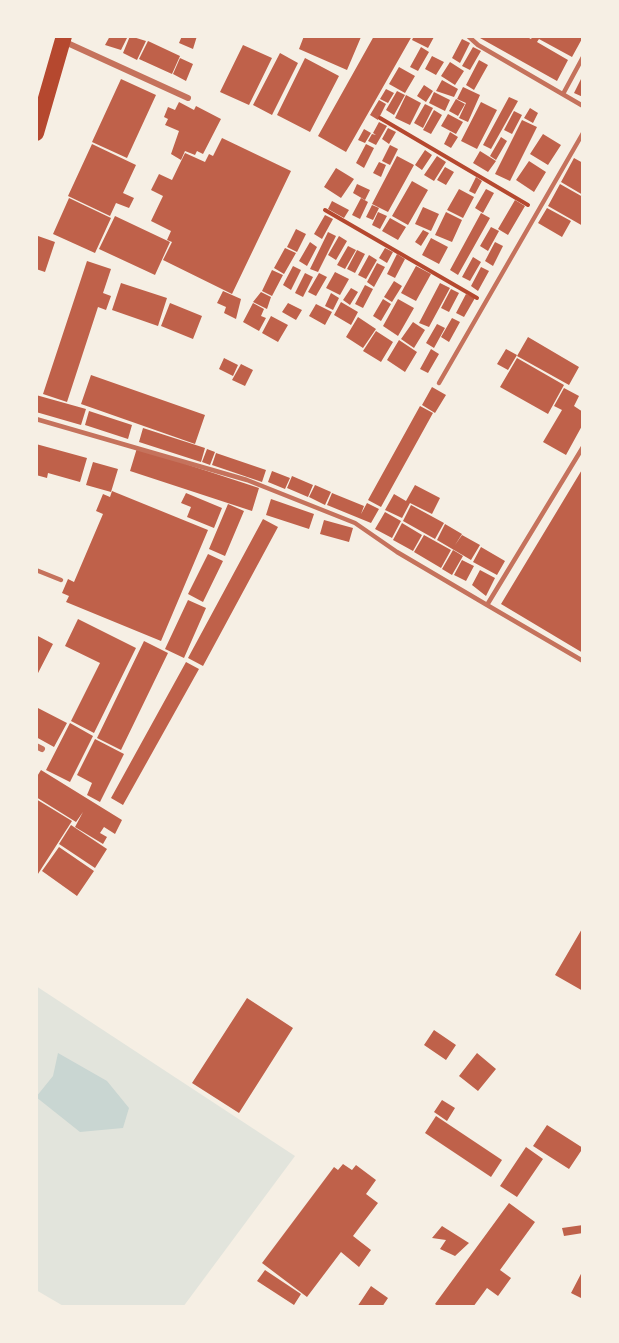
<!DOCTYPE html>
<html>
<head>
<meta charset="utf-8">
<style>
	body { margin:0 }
	#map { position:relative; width:619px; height:1343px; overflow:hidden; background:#f6efe4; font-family:Literata,serif }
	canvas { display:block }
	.frame { position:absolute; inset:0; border:38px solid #f6efe4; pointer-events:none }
</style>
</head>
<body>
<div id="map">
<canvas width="619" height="1343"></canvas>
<div class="frame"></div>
</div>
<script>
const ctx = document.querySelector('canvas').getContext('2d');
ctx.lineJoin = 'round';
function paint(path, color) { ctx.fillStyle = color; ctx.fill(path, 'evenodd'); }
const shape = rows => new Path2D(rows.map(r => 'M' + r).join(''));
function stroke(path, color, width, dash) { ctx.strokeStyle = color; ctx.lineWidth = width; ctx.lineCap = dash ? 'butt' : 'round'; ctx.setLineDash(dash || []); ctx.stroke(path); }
paint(shape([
	[36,986,295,1156,183,1307,65,1307,36,1290]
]), '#e2e4dc');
paint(shape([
	[58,1053,107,1081,129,1108,123,1128,80,1132,36,1097,53,1076]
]), '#c9d6d2');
paint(shape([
	[110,36,128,36,121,50,105,45],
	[130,36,146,41,137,60,123,53],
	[182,36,197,36,193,49,179,43],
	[304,36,358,36,361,37,347,70,299,49],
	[374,36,412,36,346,152,318,136],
	[414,36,431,36,434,37,428,48,412,40],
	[481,36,525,36,531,39,533,36,583,37,572,57,539,39,537,42,568,60,557,81,480,38],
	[462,39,470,43,460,63,452,58],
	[148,41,180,56,172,74,139,59],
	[243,45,272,58,249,105,220,92],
	[421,47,429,52,418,71,410,67],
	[473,47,481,51,470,70,462,66],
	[280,53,298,63,272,115,253,105],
	[432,56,444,62,436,75,425,69],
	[180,58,193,64,186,81,173,74],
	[305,58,339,76,310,132,277,115],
	[479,60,488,65,474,90,466,85],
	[450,62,464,71,455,85,441,76],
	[399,67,415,76,405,93,389,84],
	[583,75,583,97,574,93],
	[121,79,156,95,127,158,92,142],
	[442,80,458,89,454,97,436,91],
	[424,85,433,91,426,102,417,96],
	[463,87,480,95,468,122,459,118,466,103,457,99],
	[386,89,394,93,388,103,380,99],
	[397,91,405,95,394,115,386,110],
	[434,92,450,100,445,111,429,103],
	[406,95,421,103,410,125,395,118],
	[509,97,518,101,491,149,483,145],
	[456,99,465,104,458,116,449,111],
	[379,100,386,104,378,120,370,115],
	[179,102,194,110,196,106,221,119,203,154,197,151,195,155,185,151,181,160,171,154,179,131,165,125,168,119,164,117,168,107,175,110],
	[481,102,497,110,477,149,461,141],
	[425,104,433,108,423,128,414,123],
	[530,108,538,113,533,123,524,118],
	[434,110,442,115,431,134,423,130],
	[514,111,522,115,512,134,504,130],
	[448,114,463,122,456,134,441,126],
	[522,120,537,127,510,181,495,174],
	[379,122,387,126,376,145,368,141,372,134,376,135,373,133],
	[388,128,396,132,389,144,382,139],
	[364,129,371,133,365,143,358,140],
	[450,132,458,137,451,148,444,144],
	[543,134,561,145,548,165,530,154],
	[501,137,507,141,496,160,490,156],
	[222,138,291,171,232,294,163,260,172,242,167,240,171,231,151,221,163,196,151,190,159,174,172,180,185,153,205,162,209,154,213,156],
	[92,144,136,165,123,193,134,198,129,208,116,203,110,216,68,196],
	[366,144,374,148,364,168,356,163],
	[390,145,398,149,390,165,382,161],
	[425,150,432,155,422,170,415,165],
	[480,151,496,161,488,172,473,163],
	[397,156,414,165,388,212,372,204],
	[437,156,446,162,434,181,424,175],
	[574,158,583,163,583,195,561,182],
	[529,161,546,172,534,192,516,180],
	[379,162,386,165,381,177,373,173],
	[445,167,454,172,446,185,437,180],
	[336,168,354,179,341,198,324,187],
	[476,177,482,181,475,194,469,191],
	[412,181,428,190,408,225,392,216],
	[357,184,370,190,365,200,353,193],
	[560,184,583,197,583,226,548,206],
	[459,189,474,197,463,218,447,210],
	[486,189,494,193,483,213,475,208],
	[69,198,111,218,95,253,53,234],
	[361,198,368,202,360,219,352,215],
	[515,200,525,206,508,235,498,229],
	[332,201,349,210,344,218,328,209],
	[372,205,379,208,373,220,366,217],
	[423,207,439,214,431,231,415,224],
	[547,208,571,221,562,237,538,223],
	[378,212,387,216,380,229,372,225],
	[446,212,462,220,452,242,435,235],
	[481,213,490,218,458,275,450,270],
	[325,215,333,219,322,239,314,234],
	[115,216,170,242,155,275,99,249],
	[390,218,406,227,398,240,382,231],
	[491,227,499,231,488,251,480,246],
	[296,229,306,234,297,252,287,247],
	[423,230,429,233,421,246,415,242],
	[328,232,336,236,318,272,310,269],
	[38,236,55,242,45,272,36,269],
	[339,236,347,241,336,260,328,255],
	[431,238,448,247,439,264,422,255],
	[310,242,317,247,307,266,299,261],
	[495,242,503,246,493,266,485,261],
	[348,246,356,250,345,269,337,265],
	[285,248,296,253,284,274,274,268],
	[385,248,393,252,387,263,379,258],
	[357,250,365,254,355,273,347,269],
	[397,254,405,259,395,278,387,274],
	[369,255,377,260,366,279,358,275],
	[473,257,481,262,470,281,462,277],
	[87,261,111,269,103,293,111,296,106,310,98,307,67,402,43,394],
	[377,263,385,267,374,287,367,282],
	[293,266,301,270,291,290,283,285],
	[416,266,431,274,416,301,401,293],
	[481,267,489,271,478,291,471,286],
	[272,270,283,275,272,296,262,291],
	[335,272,349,279,340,295,326,288],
	[305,273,313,277,303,297,295,293],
	[319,273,327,277,316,296,308,292],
	[394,281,402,286,392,302,384,297],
	[121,283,167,298,158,326,112,310],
	[440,283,450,288,429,327,419,323],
	[365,285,373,289,363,308,355,304],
	[351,288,358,292,350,305,343,300],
	[451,289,459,293,449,312,441,308],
	[223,291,241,299,236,319,224,313,226,307,217,303],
	[261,292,271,297,267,309,253,302],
	[331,293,339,298,333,310,325,306],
	[466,294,475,298,464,317,456,313],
	[383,299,391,304,381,321,373,316],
	[398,299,414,308,398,336,383,326],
	[341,302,358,312,351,325,334,315],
	[170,303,202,316,193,339,161,326],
	[253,303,264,309,261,316,266,318,259,331,243,322],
	[288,303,302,310,296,320,282,312],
	[316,304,332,312,325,325,309,316],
	[271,316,288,325,278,342,262,333],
	[358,317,376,329,363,348,346,337],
	[452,318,460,322,449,342,441,337],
	[413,322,425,330,414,348,401,339],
	[437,324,445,328,434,348,426,343],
	[376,331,393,342,381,362,363,351],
	[528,337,579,367,569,385,517,356],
	[399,340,417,352,405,372,387,360],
	[431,349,439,354,428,373,420,369],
	[506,349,517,355,508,370,497,364],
	[224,358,238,365,233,376,219,369],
	[517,358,564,385,548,414,500,387],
	[241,364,253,370,245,386,232,380],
	[91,375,205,415,195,444,81,404],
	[432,387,446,395,435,413,422,405],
	[564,388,579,396,574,406,583,412,583,424,566,455,543,442,562,410,554,406],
	[36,395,86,409,81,425,36,412],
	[420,406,433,413,381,507,368,500],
	[89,411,132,425,128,439,85,425],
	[143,428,205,448,201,462,139,442],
	[36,444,87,458,80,482,48,473,47,478,36,475],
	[137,448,259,488,252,511,130,471],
	[207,449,215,452,210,465,202,462],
	[216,453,266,470,262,482,212,465],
	[93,462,118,469,111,492,86,485],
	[583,468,583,653,501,604],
	[272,471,290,478,285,489,268,482],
	[292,476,313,485,308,497,287,488],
	[315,485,331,492,325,505,309,497],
	[415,485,440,498,432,514,410,503,402,518,385,510,394,494,406,501],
	[112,491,208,530,161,641,66,602,69,596,62,593,68,579,74,582,103,514,96,511,103,494,110,497],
	[186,493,222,508,214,528,187,517,191,507,181,503],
	[332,493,364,506,361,514,367,503,379,509,371,523,327,505],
	[271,499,314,514,309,529,266,515],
	[228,504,244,511,225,556,209,549],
	[411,505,444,523,435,539,403,521],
	[385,512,401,521,392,538,375,529],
	[263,519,278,527,203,666,188,658],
	[324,520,353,528,349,542,320,534],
	[402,523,422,535,413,551,393,540],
	[445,524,462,534,455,545,462,535,480,545,471,560,437,540],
	[424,535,451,550,441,568,414,552],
	[481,547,505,561,497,575,473,562],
	[453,550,463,556,452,575,442,569],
	[208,554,223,561,203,602,188,594],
	[462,560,474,566,466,581,454,575],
	[480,570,495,578,486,596,472,585],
	[188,600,206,608,184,658,165,649],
	[78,619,136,648,94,733,71,721,100,663,65,646],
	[36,635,53,644,36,677],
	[144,641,168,653,121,750,97,738],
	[186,662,199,669,123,805,111,798],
	[36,707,67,723,54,747,36,737],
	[70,723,93,736,70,782,46,770],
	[95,739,124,754,100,802,87,795,92,783,77,775],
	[41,770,122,820,115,834,104,827,100,833,107,837,103,844,75,827,83,812,76,822,36,797,36,778],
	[36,799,72,821,36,877],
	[71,825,107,849,95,868,59,844],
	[59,847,94,871,77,896,42,871],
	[583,927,583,991,555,975],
	[247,998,293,1028,239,1113,192,1083],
	[434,1030,456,1045,446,1060,424,1045],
	[477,1053,496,1069,478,1091,459,1076],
	[442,1100,455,1108,447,1121,434,1112],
	[436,1116,502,1160,491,1177,425,1133],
	[547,1125,583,1148,569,1169,533,1146],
	[526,1147,543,1159,517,1197,500,1186],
	[343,1164,352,1170,356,1165,376,1180,366,1194,378,1203,353,1236,371,1250,359,1267,341,1252,307,1297,262,1263,334,1167,338,1170],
	[509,1203,535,1222,500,1270,511,1278,498,1296,487,1288,473,1307,439,1307,435,1304],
	[583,1225,583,1233,564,1236,562,1228],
	[442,1226,469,1243,455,1256,440,1249,446,1240,432,1238],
	[265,1270,301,1294,294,1305,257,1281],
	[583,1270,583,1294,581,1298,571,1293],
	[371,1286,388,1298,382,1307,357,1307]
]), '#bf614a');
stroke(shape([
	[380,118,528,205],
	[325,210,477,298]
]), '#b5482f', 4);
stroke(shape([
	[468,36,478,45,583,106],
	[563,94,583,57],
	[439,383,583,133],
	[36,419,247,480,355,523,397,552,487,605,583,447],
	[36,570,61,580],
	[487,605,583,661]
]), '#c5725c', 4.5);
stroke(shape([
	[63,41,188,98],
	[36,746,42,749]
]), '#c5725c', 6);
stroke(shape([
	[36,133,64,36]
]), '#b5482f', 16);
</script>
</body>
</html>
